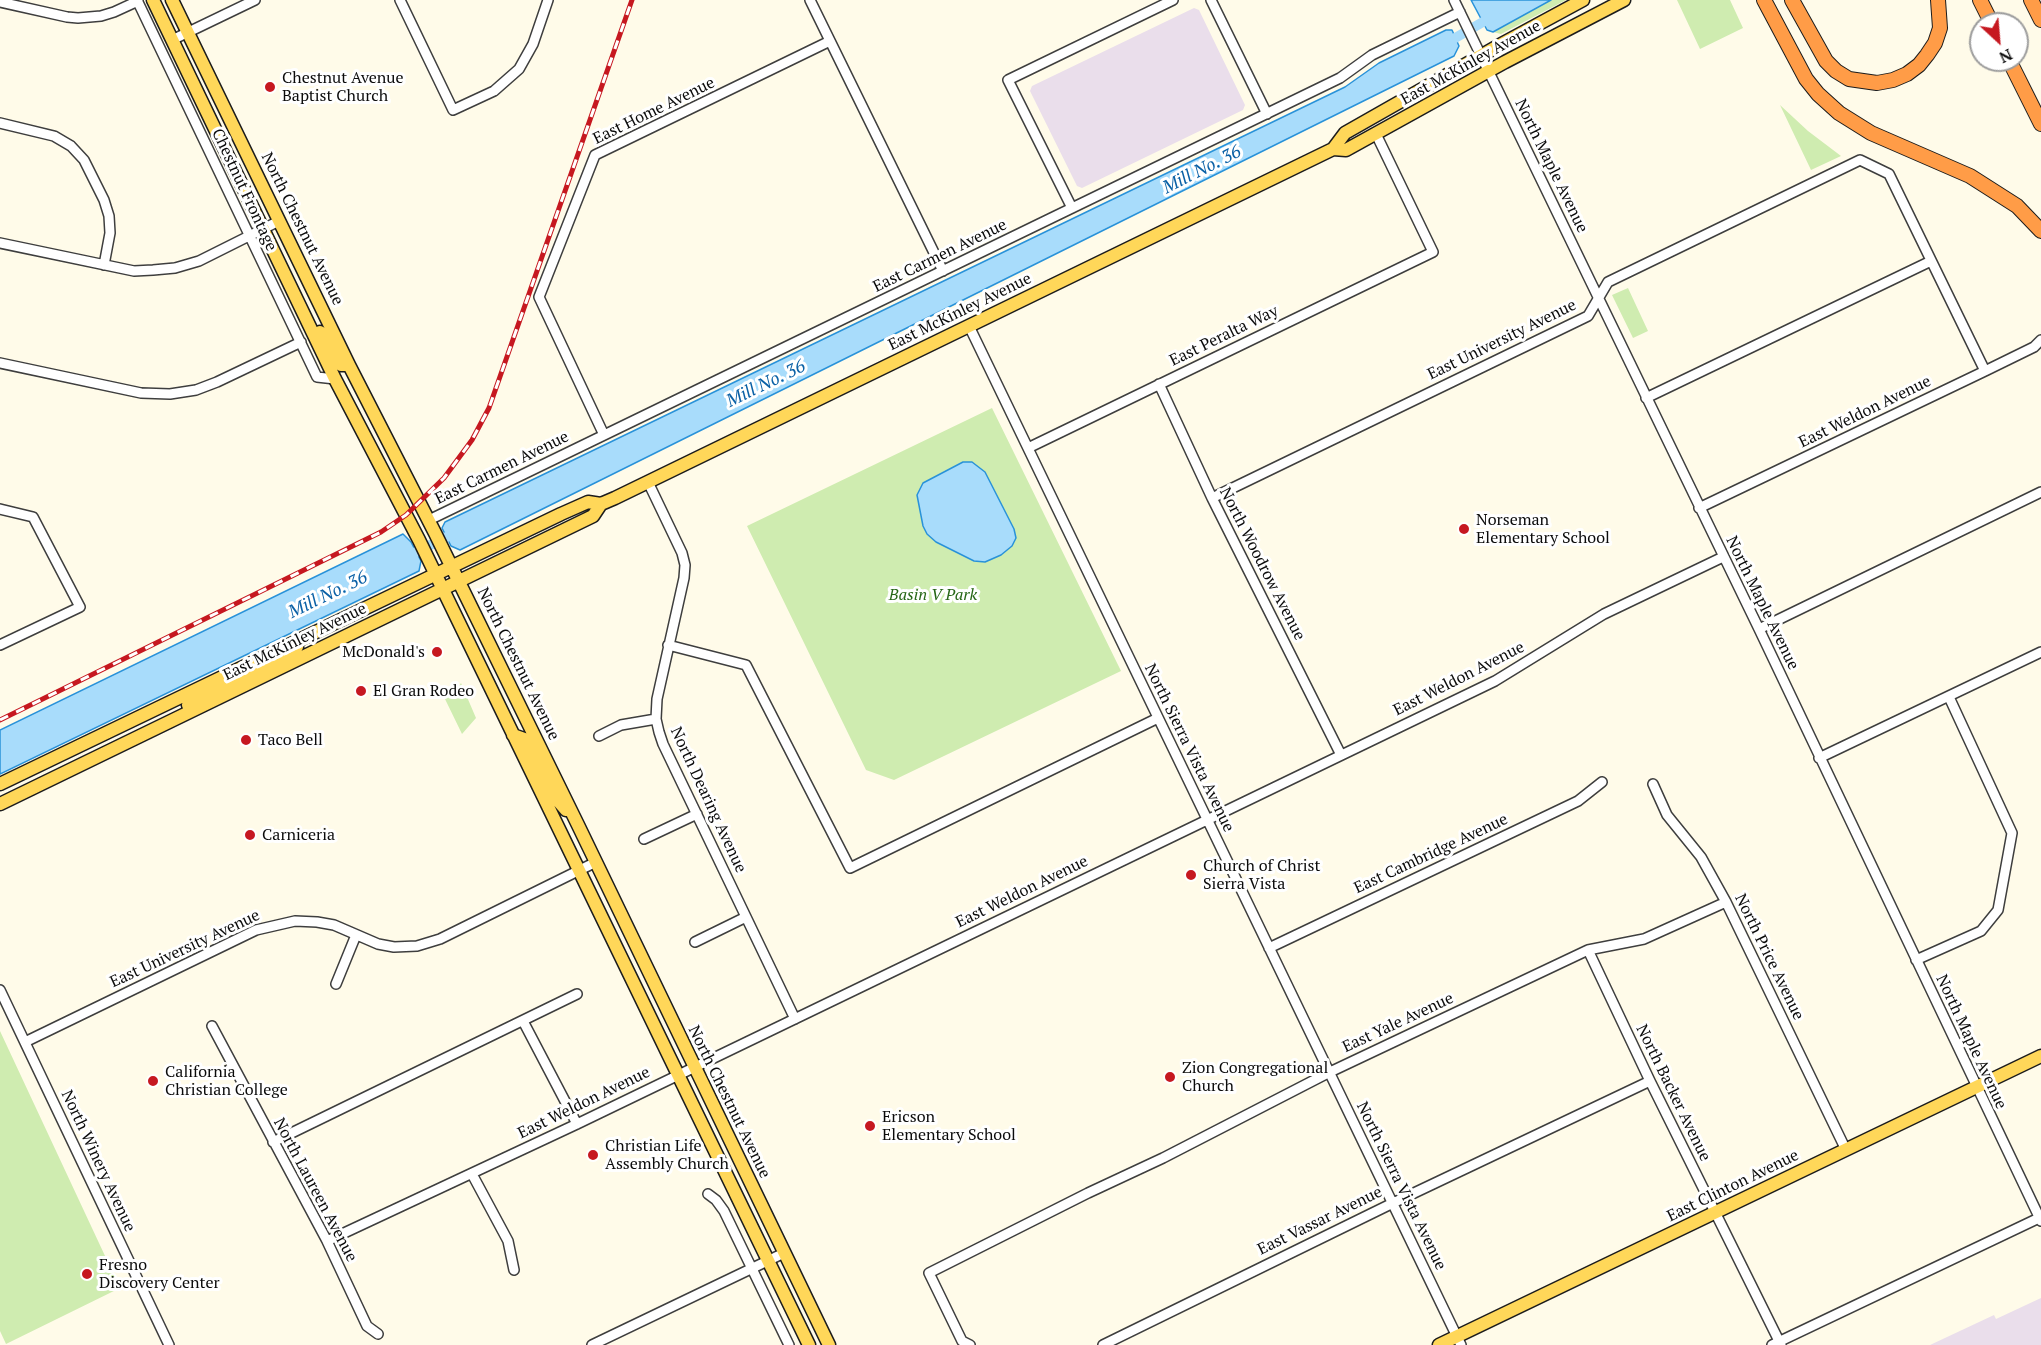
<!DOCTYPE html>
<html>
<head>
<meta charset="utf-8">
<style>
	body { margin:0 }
	#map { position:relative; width:2041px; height:1345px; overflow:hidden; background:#fffbe9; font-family:"PT Serif",serif }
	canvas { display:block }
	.north { position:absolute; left:1969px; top:12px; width:60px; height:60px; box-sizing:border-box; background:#fff; border:2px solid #9d9d9d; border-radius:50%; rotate:154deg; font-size:16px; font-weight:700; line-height:24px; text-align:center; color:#0b0b0b }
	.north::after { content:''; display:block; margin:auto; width:21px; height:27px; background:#c61820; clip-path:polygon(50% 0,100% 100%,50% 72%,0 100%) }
</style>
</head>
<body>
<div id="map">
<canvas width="2041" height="1345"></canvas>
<div class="north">N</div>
</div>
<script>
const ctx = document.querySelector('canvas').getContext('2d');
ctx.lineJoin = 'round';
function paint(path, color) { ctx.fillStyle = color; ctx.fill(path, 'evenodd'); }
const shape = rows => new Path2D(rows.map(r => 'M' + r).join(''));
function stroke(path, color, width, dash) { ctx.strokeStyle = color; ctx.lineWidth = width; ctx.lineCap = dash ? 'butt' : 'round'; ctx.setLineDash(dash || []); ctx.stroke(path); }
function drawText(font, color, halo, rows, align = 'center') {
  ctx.font = font + ' "PT Serif",serif'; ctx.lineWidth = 6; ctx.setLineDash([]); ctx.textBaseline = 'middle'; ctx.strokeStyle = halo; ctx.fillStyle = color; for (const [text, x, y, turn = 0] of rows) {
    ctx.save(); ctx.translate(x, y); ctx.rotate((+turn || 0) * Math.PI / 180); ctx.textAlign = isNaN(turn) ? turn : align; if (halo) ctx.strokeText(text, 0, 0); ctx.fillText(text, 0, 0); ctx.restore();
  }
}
paint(shape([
	[1194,8,1199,10,1245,105,1243,110,1082,188,1077,186,1030,91,1032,86],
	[2041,1298,2041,1345,1930,1345,1994,1315,1996,1319]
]), '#eadeeb');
paint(shape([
	[1551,0,1566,0,1501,34,1493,32],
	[1677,0,1730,0,1743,28,1700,49],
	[1780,105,1808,131,1841,156,1811,170],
	[1628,288,1648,331,1633,338,1612,295],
	[992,408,1121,671,894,780,866,770,747,526],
	[461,683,476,718,462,734,445,699,457,690],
	[0,1031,120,1288,6,1344,0,1331]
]), '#cfecb0');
const water = shape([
	[1471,0,1551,0,1493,32,1487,30,1471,0],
	[1446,30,1452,30,1459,46,1454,56,460,550,451,546,442,528,445,522,1345,87,1379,63,1446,30],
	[963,462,972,462,985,472,1014,529,1016,538,1012,546,1001,555,985,562,974,561,936,542,927,534,923,526,917,495,923,483,963,462],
	[403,534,411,542,421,561,419,571,0,774,0,730,403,534]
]);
paint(water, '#a8dcfb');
stroke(water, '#2992d9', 1.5);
stroke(shape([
	[1443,45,1495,15],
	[416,552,459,531]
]), '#a8dcfb', 10);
const minor = shape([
	[137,0,317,377,335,379],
	[400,0,453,110,494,91,519,69,533,44,548,0],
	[810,0,943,271],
	[1211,0,1267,114],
	[1454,0,1759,629,2041,1221],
	[0,2,67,17,78,18,101,16,114,12,138,1],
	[172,40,255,0],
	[0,123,54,136,71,146,84,160,104,200,109,216,110,233,104,265],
	[1072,208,1008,80,1173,0],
	[0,243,134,271,153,270,175,268,199,261,279,221],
	[969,326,1461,1345],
	[0,363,141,393,170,394,196,390,217,382,301,342],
	[1159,384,1212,498,1341,755],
	[1646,398,1931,261],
	[604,435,539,297,595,155,830,41],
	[1028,448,1433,252,1376,134],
	[648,482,682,553,685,565,684,578,657,699,656,719,659,732,663,744,795,1019],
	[1212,498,1588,316,1608,282,1860,160,1889,174,1985,371],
	[1699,508,1985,371,2034,347,2041,340],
	[0,509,33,517,80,607,0,645],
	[429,520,1340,78,1372,55,1460,12],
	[1759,629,2041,492],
	[668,645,746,665,850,868,1158,718],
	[599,736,621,725,656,719],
	[1819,758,2041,652],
	[1653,784,1667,815,1701,857,1726,902,1846,1150],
	[644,839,697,814],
	[695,942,746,917],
	[1269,948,1578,801,1602,782],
	[1588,950,1650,1081,1781,1345],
	[1916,960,1981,931,1998,910,2012,833,1949,697],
	[336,984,356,935],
	[0,990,169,1345],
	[523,1021,577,1124],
	[212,1026,327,1241,367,1326,378,1334],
	[25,1042,256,930,295,921,317,922,334,925,378,944,394,947,417,946,440,939,596,862],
	[273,1142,577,994],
	[472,1174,508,1241,514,1270],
	[708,1194,716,1200,724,1211,789,1345],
	[327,1241,577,1124,1495,681,1604,614,1723,557],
	[592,1345,784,1253],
	[970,1345,962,1341,929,1273,1088,1193,1163,1158,1330,1072,1588,950,1644,939,1726,902],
	[1103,1345,1393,1203,1650,1081],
	[1772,1345,2041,1217]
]);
const major = shape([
	[153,0,335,379,419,540,809,1345],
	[172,0,349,365,435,533,578,825,829,1345],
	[1333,149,1346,150,1505,62,1624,0],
	[320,332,337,362,341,365,349,365],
	[188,705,201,696,284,656,297,647],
	[513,735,524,739,529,745,553,795,566,810],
	[0,784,561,514,588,502,601,504],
	[0,804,593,516,601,504,615,498,1333,149,1345,133,1498,46,1583,0],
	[1439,1345,2041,1056]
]);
const highway = shape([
	[1764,0,1806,79,1818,94,1839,113,1871,133,1970,176,2017,206,2041,231],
	[1792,0,1826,61,1836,71,1849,79,1877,83,1893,80,1907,74,1919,65,1927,55,1935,43,1940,28,1938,0],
	[1980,0,1992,24],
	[2031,0,2041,20],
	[2009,60,2041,124]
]);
stroke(minor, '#3e3e3e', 12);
stroke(major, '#1c1c1c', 15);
stroke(highway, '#1c1c1c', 16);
stroke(minor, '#fff', 9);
stroke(major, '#ffd759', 12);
stroke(highway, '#ff9c47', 14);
const rail = shape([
	[0,720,381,532,406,515,444,478,472,440,489,408,632,0]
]);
stroke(rail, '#c61820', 5);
stroke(rail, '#fff', 3, [9]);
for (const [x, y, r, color] of [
	[270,87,6,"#c61820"],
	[1464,529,6,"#c61820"],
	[437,652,6,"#c61820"],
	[361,691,6,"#c61820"],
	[246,740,6,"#c61820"],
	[250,835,6,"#c61820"],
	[1191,875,6,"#c61820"],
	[1170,1077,6,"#c61820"],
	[153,1081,6,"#c61820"],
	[870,1126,6,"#c61820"],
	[593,1155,6,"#c61820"],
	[87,1274,6,"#c61820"]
]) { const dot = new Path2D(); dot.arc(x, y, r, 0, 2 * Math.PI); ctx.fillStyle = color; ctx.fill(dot); stroke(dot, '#fff', 2); }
drawText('16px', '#0b0b0b', '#fff', [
	["East McKinley Avenue",1471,63,-29],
	["East Home Avenue",654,111,-26],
	["North Maple Avenue",1551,166,64],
	["Chestnut Frontage",244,190,65],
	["North Chestnut Avenue",302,229,64],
	["East Carmen Avenue",940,256,-26],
	["East McKinley Avenue",960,312,-26],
	["East Peralta Way",1224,336,-26],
	["East University Avenue",1502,340,-26],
	["East Weldon Avenue",1865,412,-26],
	["East Carmen Avenue",502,468,-26],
	["North Woodrow Avenue",1262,564,63],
	["North Maple Avenue",1762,603,64],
	["East McKinley Avenue",295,642,-26],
	["North Chestnut Avenue",518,664,64],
	["East Weldon Avenue",1459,679,-27],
	["North Sierra Vista Avenue",1189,748,64],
	["North Dearing Avenue",708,800,65],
	["East Cambridge Avenue",1431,854,-25],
	["East Weldon Avenue",1022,892,-26],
	["East University Avenue",185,949,-25],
	["North Price Avenue",1769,957,64],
	["East Yale Avenue",1398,1023,-25],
	["North Maple Avenue",1971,1042,65],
	["North Backer Avenue",1673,1093,64],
	["North Chestnut Avenue",729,1102,64],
	["East Weldon Avenue",584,1103,-26],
	["North Winery Avenue",98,1161,65],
	["North Sierra Vista Avenue",1401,1186,64],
	["East Clinton Avenue",1733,1186,-26],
	["North Laureen Avenue",315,1190,62],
	["East Vassar Avenue",1320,1221,-26]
]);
drawText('16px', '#0b0b0b', '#fff', [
	["Chestnut Avenue",282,78],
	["Baptist Church",282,96],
	["Norseman",1476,520],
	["Elementary School",1476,538],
	["McDonald's",425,652,"right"],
	["El Gran Rodeo",373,691],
	["Taco Bell",258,740],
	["Carniceria",262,835],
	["Church of Christ",1203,866],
	["Sierra Vista",1203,884],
	["Zion Congregational",1182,1068],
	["Church",1182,1086],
	["California",165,1072],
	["Christian College",165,1090],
	["Ericson",882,1117],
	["Elementary School",882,1135],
	["Christian Life",605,1146],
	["Assembly Church",605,1164],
	["Fresno",99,1265],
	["Discovery Center",99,1283]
], 'left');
drawText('italic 16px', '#276717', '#fff', [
	["Basin V Park",933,595]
]);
drawText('italic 18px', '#0b61a6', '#fff', [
	["Mill No. 36",1202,170,-27],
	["Mill No. 36",766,384,-26],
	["Mill No. 36",328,595,-26]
]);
</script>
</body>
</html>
